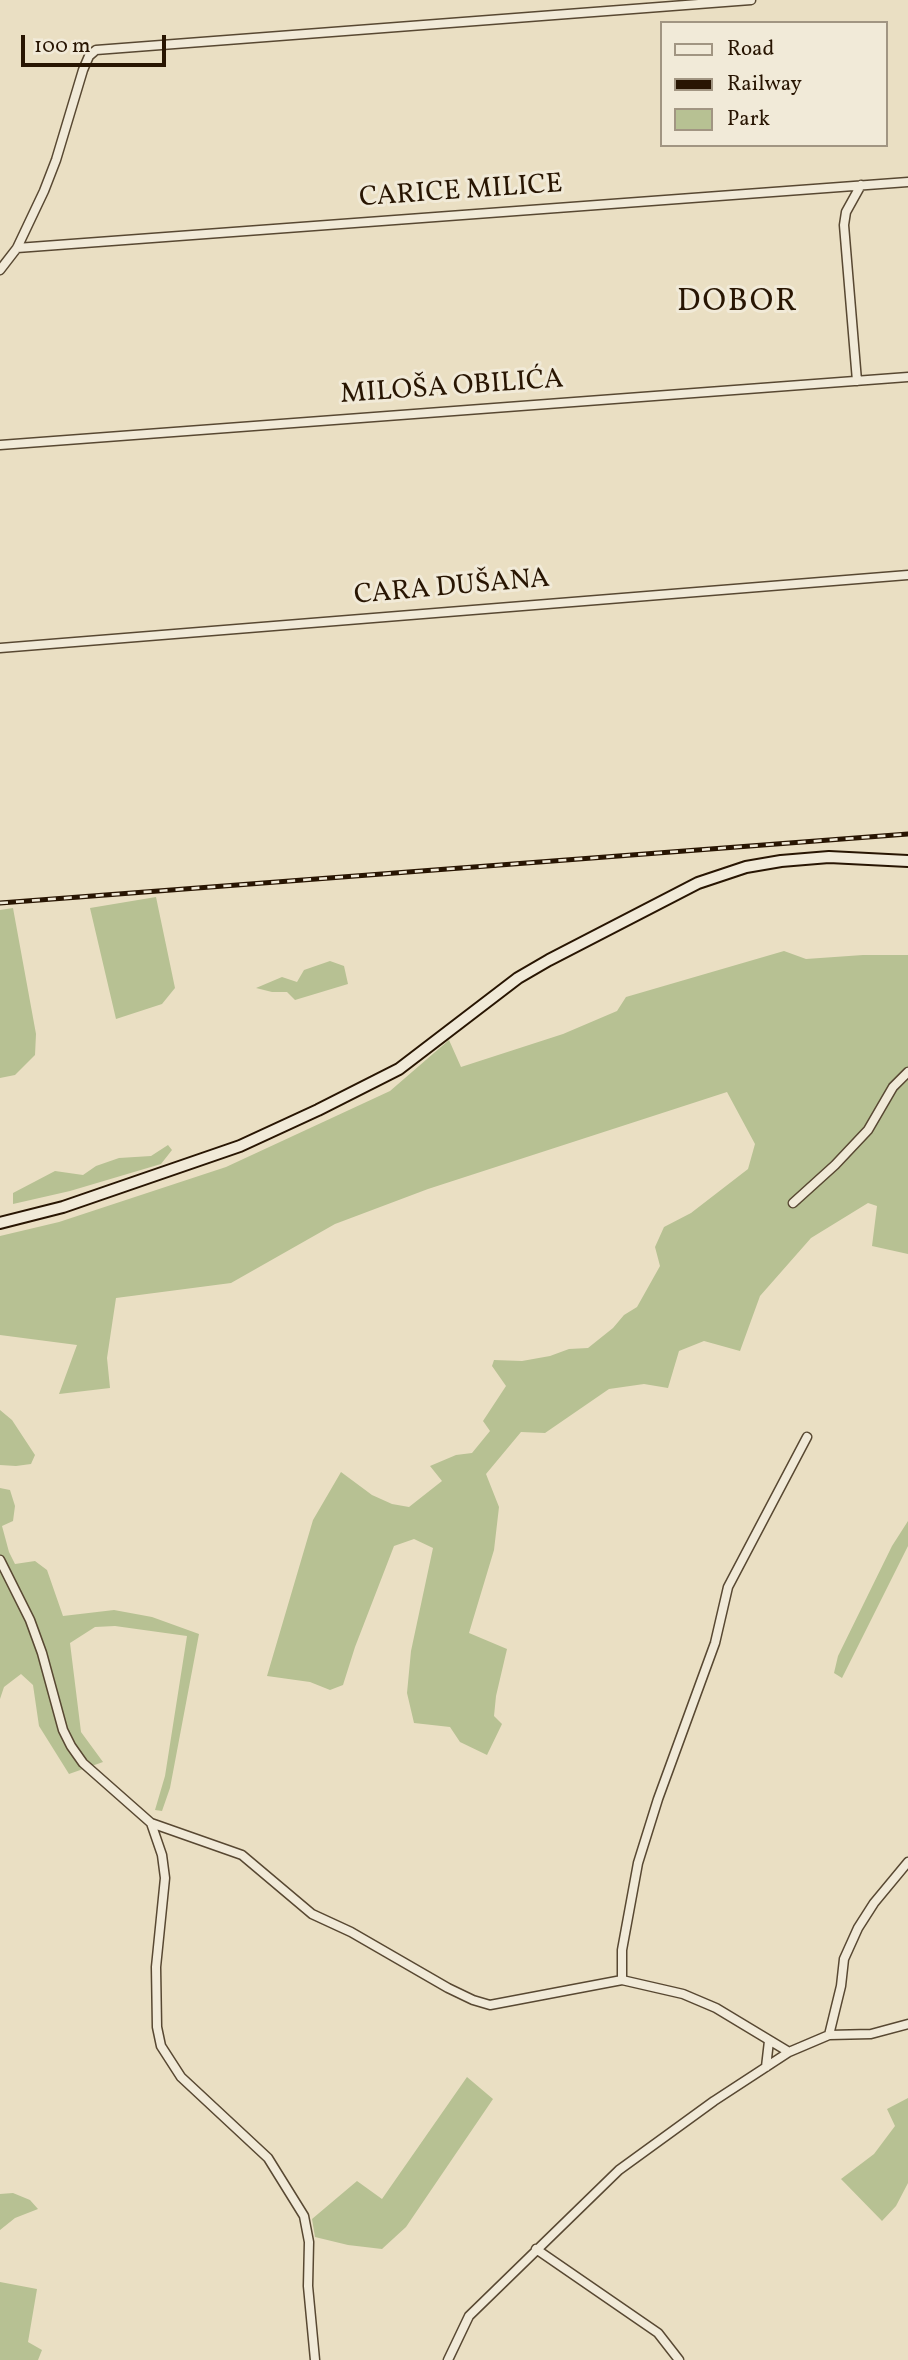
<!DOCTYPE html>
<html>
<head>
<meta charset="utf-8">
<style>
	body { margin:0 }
	#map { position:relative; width:908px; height:2360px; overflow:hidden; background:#eadfc3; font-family:Vollkorn,serif }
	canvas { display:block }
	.legend { position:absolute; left:660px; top:21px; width:228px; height:126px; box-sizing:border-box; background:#f1ead8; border:2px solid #a19582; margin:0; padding:9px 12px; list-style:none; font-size:21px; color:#281502 }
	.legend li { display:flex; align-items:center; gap:14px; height:35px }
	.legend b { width:35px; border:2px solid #a19582 }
	.scale { position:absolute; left:21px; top:35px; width:145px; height:32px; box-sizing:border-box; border:4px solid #281502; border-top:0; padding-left:9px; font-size:21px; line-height:24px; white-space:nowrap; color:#281502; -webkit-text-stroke:5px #f1ead8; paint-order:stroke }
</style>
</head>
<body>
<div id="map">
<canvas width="908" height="2360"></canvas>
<ul class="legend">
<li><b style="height:9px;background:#f1ead8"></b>Road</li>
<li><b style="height:9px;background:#281502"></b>Railway</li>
<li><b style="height:19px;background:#b7c193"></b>Park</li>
</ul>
<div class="scale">100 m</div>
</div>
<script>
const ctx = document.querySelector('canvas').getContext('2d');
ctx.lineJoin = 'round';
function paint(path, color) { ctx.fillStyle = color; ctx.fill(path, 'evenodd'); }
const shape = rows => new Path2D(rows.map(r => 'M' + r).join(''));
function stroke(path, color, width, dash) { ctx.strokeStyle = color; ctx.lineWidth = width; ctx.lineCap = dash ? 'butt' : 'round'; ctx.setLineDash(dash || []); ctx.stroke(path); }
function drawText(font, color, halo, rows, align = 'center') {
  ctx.font = font + ' Vollkorn,serif'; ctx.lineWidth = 6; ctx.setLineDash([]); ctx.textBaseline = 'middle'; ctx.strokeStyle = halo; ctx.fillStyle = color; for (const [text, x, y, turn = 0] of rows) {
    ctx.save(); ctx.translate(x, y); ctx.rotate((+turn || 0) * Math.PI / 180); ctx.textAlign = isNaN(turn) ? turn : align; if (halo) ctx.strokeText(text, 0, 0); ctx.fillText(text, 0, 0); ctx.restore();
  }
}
paint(shape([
	[156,897,175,988,162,1004,116,1019,90,908],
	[13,908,36,1034,35,1055,15,1075,0,1078,0,910],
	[784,951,806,959,863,955,908,955,908,1254,872,1246,877,1206,868,1203,811,1238,760,1296,740,1351,704,1341,679,1351,668,1388,644,1384,609,1389,545,1433,521,1432,486,1474,499,1507,494,1550,469,1633,507,1649,496,1696,494,1716,502,1724,487,1755,460,1742,450,1727,414,1723,407,1693,411,1651,433,1548,414,1539,394,1546,355,1647,343,1685,330,1690,310,1682,267,1676,313,1520,341,1472,372,1495,392,1504,409,1507,442,1481,430,1466,456,1455,472,1453,490,1431,483,1421,506,1386,492,1366,494,1360,522,1361,550,1356,569,1349,588,1348,613,1328,624,1315,637,1307,660,1266,655,1247,664,1227,691,1213,748,1169,755,1144,727,1092,428,1189,335,1224,231,1283,116,1298,107,1358,110,1388,59,1394,77,1345,0,1335,0,1236,59,1222,226,1167,390,1091,449,1040,461,1067,563,1034,617,1011,626,997],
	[330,961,344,966,348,984,295,1000,287,992,272,992,256,988,282,977,297,982,304,970],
	[168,1145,172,1150,161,1164,70,1191,13,1204,13,1193,55,1171,83,1175,96,1166,119,1158,151,1156],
	[0,1410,12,1420,35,1455,31,1464,16,1466,0,1465],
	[0,1488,10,1490,15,1506,13,1521,2,1526,9,1552,15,1564,35,1561,47,1570,63,1616,114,1610,152,1617,199,1634,170,1788,162,1811,155,1810,165,1776,187,1636,115,1626,95,1627,70,1643,81,1732,103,1762,69,1774,39,1726,33,1685,21,1674,4,1687,0,1699],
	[908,1521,908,1546,842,1678,834,1673,838,1656,892,1546],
	[467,2077,493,2099,406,2227,382,2249,348,2245,315,2237,312,2219,357,2181,382,2199],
	[908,2098,908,2183,896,2206,882,2221,841,2179,874,2154,895,2126,887,2109],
	[13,2193,30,2200,38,2209,15,2218,0,2230,0,2194],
	[0,2282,37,2289,28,2342,42,2350,38,2360,0,2360]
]), '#b7c193');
const street = shape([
	[17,248,908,182],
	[0,270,17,248,44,191,56,160,83,70,89,56,96,50,751,0],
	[857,381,844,225,846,212,861,185],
	[0,445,908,377],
	[0,648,908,575],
	[793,1203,835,1165,868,1130,893,1087,908,1072],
	[0,1560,30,1620,42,1653,63,1730,71,1746,83,1763,151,1823,242,1855,312,1914,351,1932,448,1988,473,2000,490,2005,622,1980,683,1994,716,2008,789,2052,829,2035,871,2034,908,2024],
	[151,1823,162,1855,165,1878,156,1967,157,2027,161,2046,181,2077,268,2158,304,2216,309,2242,308,2286,315,2360],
	[622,1980,622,1950,638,1863,658,1799,715,1643,728,1587,807,1437],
	[829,2035,841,1986,844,1959,858,1928,874,1903,908,1862],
	[766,2067,769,2041],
	[536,2249,658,2333,679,2360],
	[448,2360,469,2316,619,2170,714,2101,789,2052]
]);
const secondary = shape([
	[0,1223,63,1207,240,1146,318,1110,399,1069,518,978,549,960,698,883,746,867,781,861,829,857,908,861]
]);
stroke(street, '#584832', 11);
stroke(secondary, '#281502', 14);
stroke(street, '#f1ead8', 8);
stroke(secondary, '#f1ead8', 10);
const rail = shape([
	[0,903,908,834]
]);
stroke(rail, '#281502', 5);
stroke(rail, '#f1ead8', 2.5, [8]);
drawText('28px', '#281502', '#f1ead8', [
	["CARICE MILICE",461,193,-4],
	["MILOŠA OBILIĆA",452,389,-4],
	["CARA DUŠANA",452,589,-5]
]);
ctx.letterSpacing = '2px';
drawText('32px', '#281502', '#f1ead8', [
	["DOBOR",738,304]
]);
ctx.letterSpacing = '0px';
</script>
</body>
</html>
